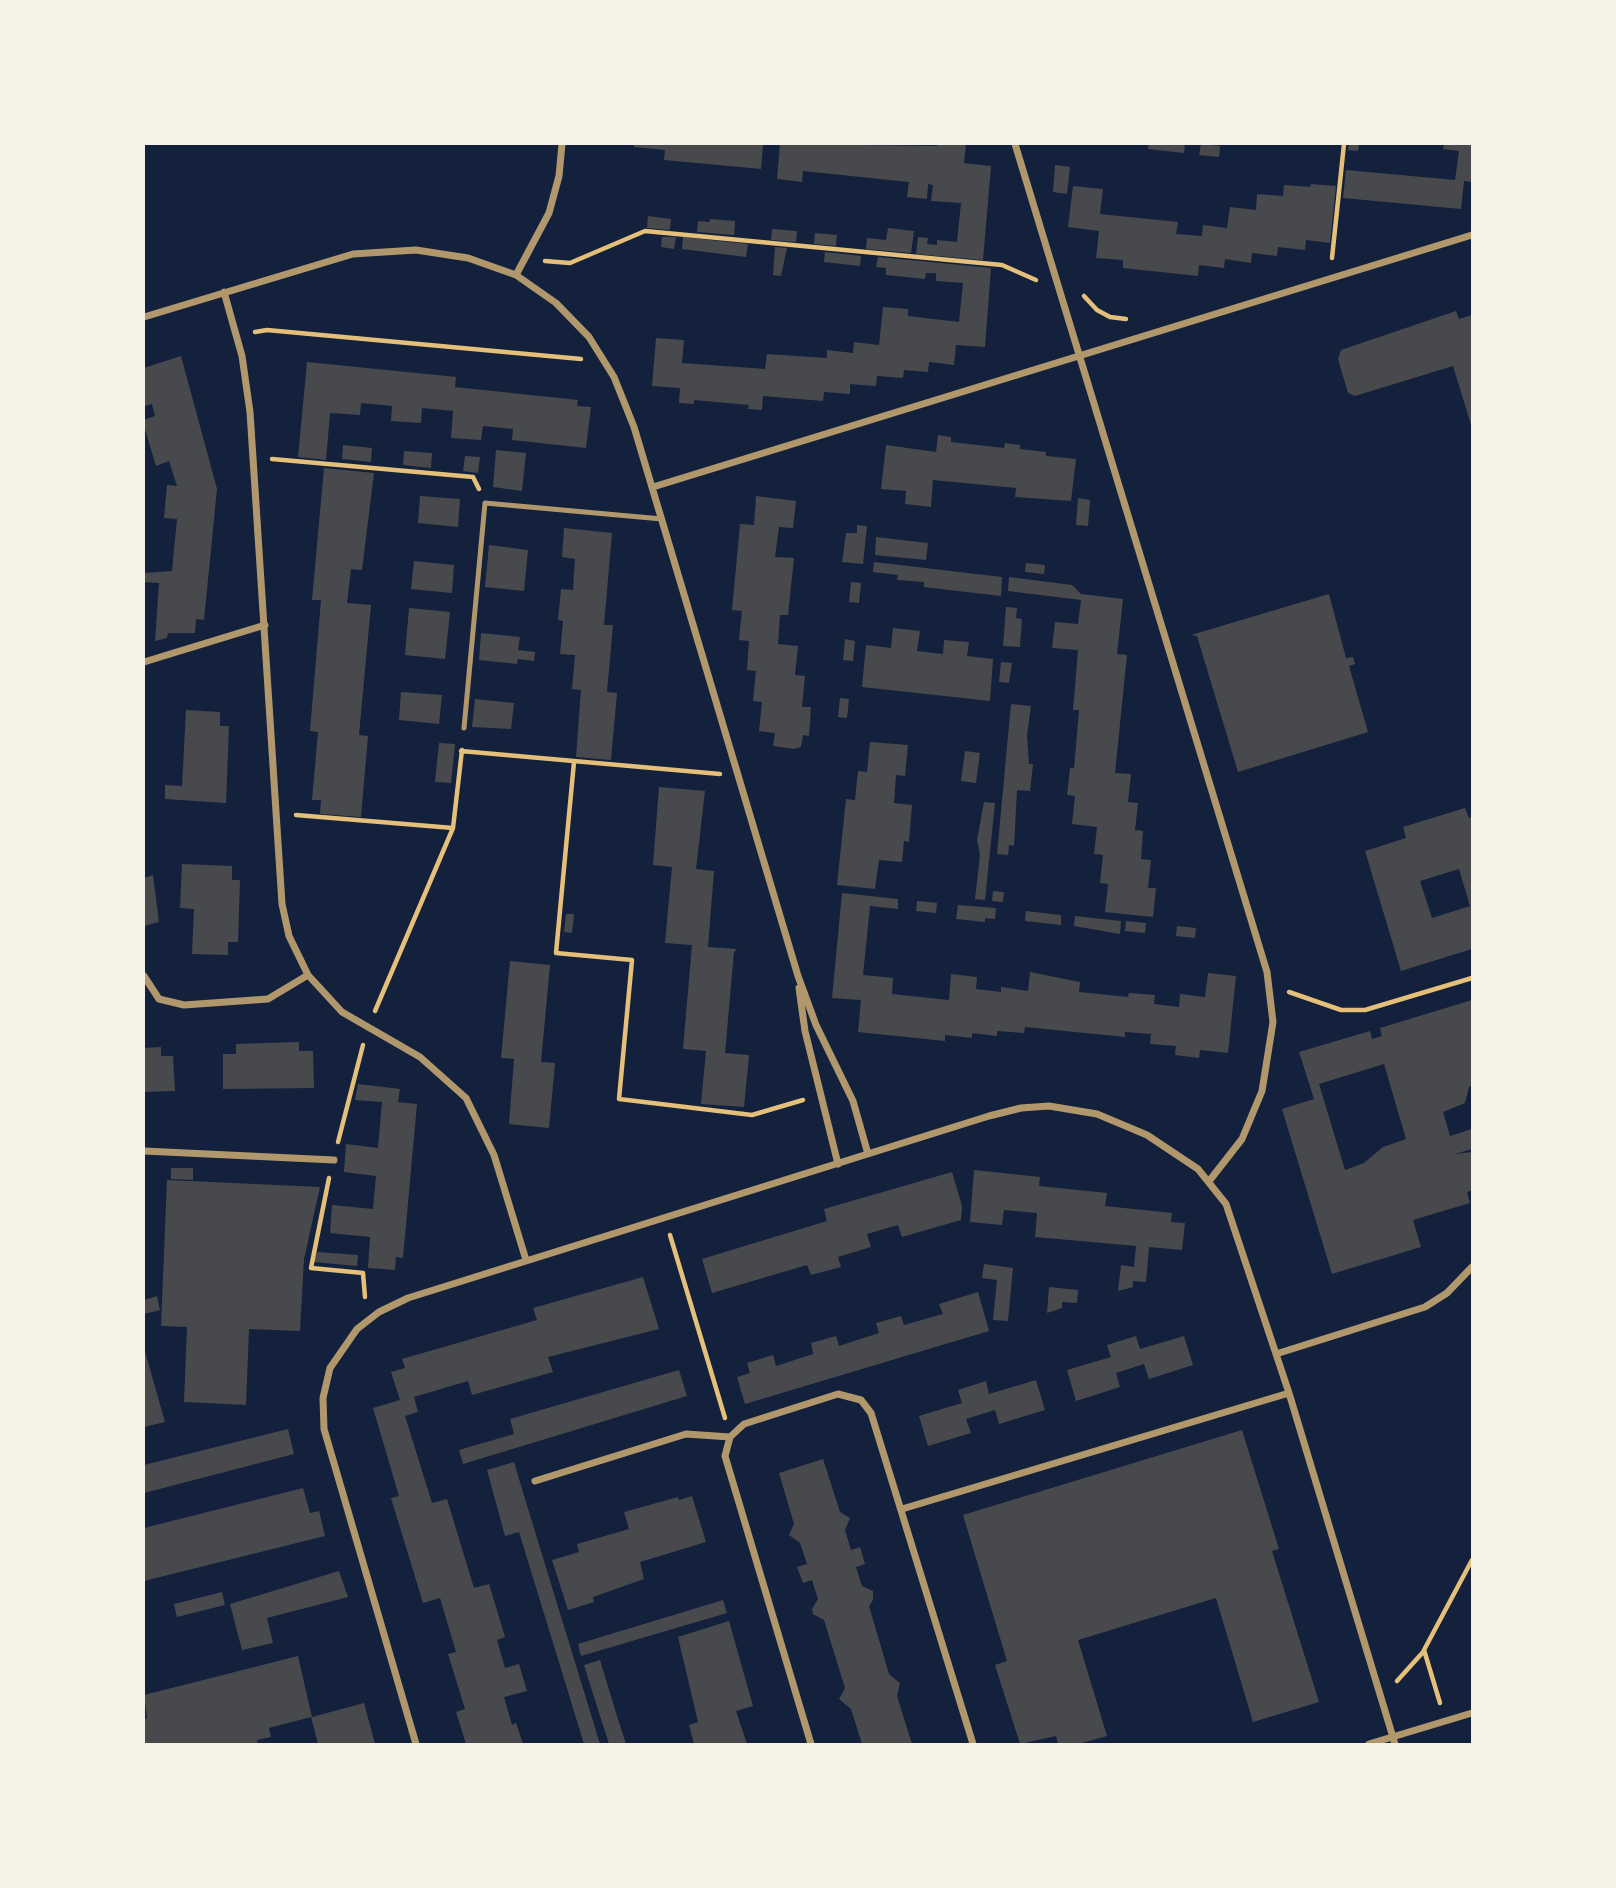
<!DOCTYPE html>
<html>
<head>
<meta charset="utf-8">
<style>
	body { margin:0 }
	#map { position:relative; width:1616px; height:1888px; overflow:hidden; background:#14213d; font-family:"Source Sans 3",sans-serif }
	canvas { display:block }
	.frame { position:absolute; inset:0; border:145px solid #f6f1e7; pointer-events:none }
</style>
</head>
<body>
<div id="map">
<canvas width="1616" height="1888"></canvas>
<div class="frame"></div>
</div>
<script>
const ctx = document.querySelector('canvas').getContext('2d');
ctx.lineJoin = 'round';
function paint(path, color) { ctx.fillStyle = color; ctx.fill(path, 'evenodd'); }
const shape = rows => new Path2D(rows.map(r => 'M' + r).join(''));
function stroke(path, color, width, dash) { ctx.strokeStyle = color; ctx.lineWidth = width; ctx.lineCap = dash ? 'butt' : 'round'; ctx.setLineDash(dash || []); ctx.stroke(path); }
paint(shape([
	[634,144,763,144,761,169,664,160,665,150,634,147],
	[780,144,937,146,937,144,966,144,964,163,991,166,983,260,916,254,918,237,928,238,927,244,937,245,937,240,957,242,961,203,931,201,933,185,928,184,927,199,907,197,909,182,803,171,802,182,777,179],
	[1149,144,1185,144,1184,153,1148,149],
	[1201,144,1220,146,1219,157,1199,155],
	[1349,144,1359,144,1358,151,1348,150],
	[1444,144,1472,144,1472,182,1464,181,1461,209,1343,198,1346,170,1455,180,1459,151,1443,149],
	[1055,165,1070,167,1067,194,1053,192],
	[1311,184,1336,186,1330,243,1306,240,1305,250,1278,247,1277,256,1252,253,1251,263,1225,259,1224,268,1199,265,1198,276,1123,268,1123,260,1096,258,1099,231,1068,227,1073,186,1103,189,1100,214,1178,222,1176,234,1202,236,1203,225,1227,228,1230,207,1256,210,1257,194,1283,196,1284,185,1310,187],
	[648,216,671,219,670,230,647,228],
	[710,219,735,221,734,235,697,232,698,221,709,222],
	[888,228,914,231,911,253,866,249,867,238,886,240],
	[772,229,797,231,796,242,771,240],
	[815,233,837,235,836,246,814,244],
	[662,237,676,237,674,249,661,247],
	[683,237,748,244,746,257,682,249],
	[775,247,787,248,781,276,773,275],
	[825,252,861,256,860,266,824,262],
	[878,257,991,268,985,347,956,345,954,365,929,362,928,372,904,370,903,378,877,376,876,386,850,384,850,394,824,392,823,401,763,396,762,410,748,409,749,405,694,400,694,404,679,403,680,388,652,386,656,338,684,340,682,363,765,369,767,354,827,358,827,350,853,353,854,342,879,345,883,307,908,309,908,316,959,322,963,283,936,281,936,273,926,273,925,279,886,275,886,268,876,267],
	[1456,311,1459,319,1472,315,1472,428,1453,366,1355,396,1348,393,1338,359,1341,350],
	[181,356,217,489,204,620,196,619,195,633,168,633,167,638,155,641,159,583,144,582,144,573,172,571,177,519,164,518,167,485,177,486,169,461,156,466,144,426,144,420,155,416,152,404,144,406,144,368],
	[307,362,456,377,455,387,578,400,577,406,591,407,586,448,512,440,513,429,483,426,481,440,451,438,453,411,422,408,421,423,391,421,392,406,361,403,360,415,330,413,326,460,298,457],
	[938,435,951,437,951,442,1004,448,1005,443,1020,445,1020,449,1046,452,1046,456,1076,459,1071,501,1015,497,1016,488,933,480,931,507,905,504,906,491,881,489,886,445,936,452],
	[343,445,372,448,371,462,342,459],
	[496,450,526,453,522,491,493,487],
	[404,451,432,453,431,468,403,465],
	[465,456,480,457,478,473,463,471],
	[324,468,374,473,362,570,351,569,347,603,371,605,359,735,368,736,361,817,320,814,321,800,312,800,318,732,310,731,321,600,312,600],
	[420,496,460,499,458,527,418,523],
	[756,496,796,501,793,528,779,527,775,557,794,558,788,615,780,615,778,644,798,646,795,675,805,676,802,707,811,707,809,736,803,735,801,747,794,749,773,746,775,733,759,731,762,702,753,701,756,671,747,670,749,641,739,640,742,611,732,610,740,524,754,525],
	[1078,498,1090,500,1088,526,1076,525],
	[857,525,867,526,863,564,842,562,846,533,857,533],
	[564,528,612,533,604,625,613,625,607,692,617,693,611,760,576,757,581,690,572,689,575,655,560,654,563,621,558,620,561,589,573,590,575,559,562,557],
	[876,537,928,543,926,560,875,555],
	[489,545,528,550,524,591,485,587],
	[414,561,454,565,452,593,411,589],
	[874,562,1002,577,1001,596,924,587,924,582,897,580,898,575,873,572],
	[1026,563,1045,565,1044,574,1025,572],
	[1009,577,1072,585,1081,594,1123,599,1117,654,1127,655,1115,773,1131,774,1128,802,1138,803,1135,830,1143,831,1141,859,1151,860,1148,888,1156,888,1153,917,1105,912,1108,884,1100,883,1103,855,1094,854,1097,827,1072,824,1075,796,1067,795,1070,768,1074,768,1079,710,1073,710,1078,650,1052,648,1055,622,1078,624,1081,600,1008,591],
	[851,582,861,583,859,603,849,602],
	[1329,594,1346,658,1353,657,1355,664,1349,666,1368,732,1238,772,1197,636,1191,635],
	[1006,607,1017,608,1016,618,1022,619,1020,647,1003,646],
	[409,608,450,612,445,659,405,655],
	[893,628,920,631,917,651,943,654,944,640,969,642,967,656,993,659,990,701,862,687,866,645,891,648],
	[481,633,520,637,518,650,535,652,534,661,518,659,517,664,479,660],
	[845,639,855,641,853,661,843,660],
	[1001,662,1012,663,1009,683,999,682],
	[401,692,442,695,439,724,399,720],
	[840,698,849,699,847,718,838,717],
	[475,699,514,703,511,729,472,727],
	[1011,704,1031,706,1027,735,1029,764,1033,764,1030,791,1017,790,1014,846,1009,845,1008,855,997,854],
	[186,710,220,712,220,726,229,726,226,803,165,799,165,785,182,786],
	[870,742,908,745,905,776,896,775,894,803,912,805,909,842,904,841,902,862,879,860,875,889,837,885,846,799,855,800,858,771,867,772],
	[439,743,455,744,451,783,435,782],
	[965,751,980,753,976,783,961,781],
	[659,787,705,791,696,869,714,871,708,947,737,949,734,952,725,1053,749,1055,744,1107,701,1104,706,1051,683,1049,692,945,665,943,672,867,653,865],
	[984,802,995,803,985,900,975,899,980,855,977,840],
	[1465,808,1469,818,1472,817,1472,949,1401,971,1365,851,1406,838,1403,827],
	[1459,869,1470,906,1432,918,1420,881],
	[182,864,232,866,232,880,240,880,238,942,228,942,228,955,192,954,194,909,180,908],
	[153,875,159,922,144,926,144,878],
	[993,891,1004,892,1003,902,992,901],
	[842,893,898,899,898,909,870,906,863,975,893,978,892,994,949,1000,951,974,977,977,976,989,1001,992,1001,987,1028,991,1030,972,1080,982,1079,992,1128,997,1129,993,1155,995,1154,1004,1179,1007,1180,994,1205,997,1208,973,1236,976,1228,1053,1200,1050,1199,1058,1175,1055,1176,1046,1150,1044,1151,1034,1125,1032,1125,1037,1025,1027,1024,1033,997,1031,997,1036,972,1033,972,1038,945,1035,945,1041,858,1032,861,1000,832,998],
	[917,901,937,903,936,913,916,911],
	[958,905,996,908,995,919,985,918,985,922,956,919],
	[1026,911,1061,915,1061,925,1025,921],
	[566,914,574,914,572,933,564,932],
	[1075,916,1121,921,1120,934,1074,926],
	[1126,921,1146,923,1145,933,1125,931],
	[1177,926,1196,928,1195,938,1176,936],
	[510,961,550,965,541,1062,555,1063,549,1128,509,1124,514,1059,501,1058],
	[1472,1000,1472,1086,1469,1087,1465,1103,1443,1112,1450,1136,1472,1129,1472,1149,1455,1154,1472,1152,1472,1190,1467,1192,1470,1203,1413,1220,1421,1247,1332,1274,1282,1109,1314,1099,1299,1052,1370,1031,1372,1039,1382,1036,1380,1028],
	[1384,1064,1406,1139,1383,1147,1364,1163,1345,1170,1319,1084],
	[299,1042,299,1051,313,1051,314,1088,223,1089,223,1054,236,1054,236,1044],
	[161,1047,161,1056,173,1056,175,1091,144,1092,144,1048],
	[358,1084,400,1089,398,1102,417,1104,403,1258,396,1257,395,1270,368,1268,370,1237,330,1233,332,1205,373,1209,376,1176,344,1172,346,1144,378,1148,382,1102,355,1100],
	[171,1168,193,1168,193,1180,171,1179],
	[974,1170,1040,1177,1039,1186,1107,1193,1105,1206,1172,1213,1171,1222,1185,1223,1182,1250,1149,1247,1146,1282,1133,1281,1133,1287,1118,1291,1121,1265,1134,1267,1136,1246,1035,1237,1037,1213,1004,1210,1002,1225,970,1222],
	[952,1172,962,1206,961,1220,902,1237,898,1225,867,1234,871,1247,838,1257,841,1267,811,1275,807,1265,712,1293,702,1259,827,1221,824,1209],
	[167,1180,320,1187,304,1259,300,1331,249,1329,246,1405,184,1402,187,1327,161,1326],
	[317,1252,358,1255,357,1266,314,1262],
	[984,1264,1013,1268,1008,1321,993,1320,997,1280,982,1278],
	[643,1277,659,1329,548,1357,553,1372,472,1395,468,1381,414,1397,418,1412,405,1416,432,1503,447,1499,474,1588,489,1584,505,1637,497,1640,505,1668,519,1664,527,1691,504,1697,512,1725,516,1723,523,1744,466,1744,456,1712,465,1709,448,1654,456,1652,440,1598,423,1603,391,1498,399,1496,373,1408,400,1400,391,1372,405,1368,402,1359,537,1320,533,1308],
	[1049,1287,1078,1290,1077,1303,1062,1302,1062,1308,1047,1313],
	[978,1292,989,1331,745,1404,737,1377,750,1373,747,1363,773,1355,776,1366,813,1354,811,1343,836,1336,839,1346,879,1333,876,1323,901,1316,904,1325,943,1314,939,1304],
	[157,1296,160,1310,144,1314,144,1300],
	[1136,1336,1140,1349,1184,1336,1193,1365,1149,1379,1144,1364,1116,1373,1120,1387,1076,1401,1067,1370,1111,1357,1107,1345],
	[144,1348,165,1422,144,1427],
	[679,1370,687,1396,463,1464,459,1450,514,1434,510,1419],
	[1036,1380,1045,1410,999,1424,995,1410,966,1419,971,1433,928,1446,919,1416,962,1403,958,1390,986,1381,989,1394],
	[288,1429,294,1454,144,1493,144,1465],
	[1242,1430,1279,1549,1272,1551,1319,1702,1253,1722,1216,1598,1078,1640,1107,1736,1078,1744,1058,1744,1056,1736,1020,1744,995,1665,1007,1661,963,1515],
	[823,1459,840,1512,850,1518,845,1530,851,1550,860,1547,865,1564,856,1567,862,1586,873,1591,873,1600,869,1606,889,1674,900,1683,897,1696,912,1744,862,1744,851,1709,839,1699,845,1688,824,1620,813,1614,812,1609,818,1599,812,1580,803,1583,797,1567,807,1564,800,1543,789,1535,794,1524,779,1473],
	[514,1462,522,1489,600,1744,584,1744,519,1532,505,1536,487,1470],
	[303,1488,310,1513,319,1511,325,1536,144,1581,144,1528],
	[692,1496,706,1542,640,1562,644,1579,593,1597,594,1602,568,1610,552,1560,579,1552,577,1544,629,1529,624,1512,678,1497,679,1500],
	[339,1571,348,1597,267,1618,273,1643,242,1650,230,1604],
	[222,1592,225,1605,177,1617,174,1604],
	[723,1600,727,1613,581,1656,578,1644],
	[729,1621,753,1706,736,1711,747,1744,694,1744,689,1725,698,1722,678,1637],
	[298,1656,312,1717,364,1703,375,1744,318,1744,311,1717,269,1728,271,1737,257,1740,258,1744,144,1744,144,1719,147,1718,144,1695],
	[600,1660,617,1716,626,1744,609,1744,593,1694,584,1665]
]), '#48494c');
stroke(shape([
	[1332,258,1344,144],
	[545,261,570,263,645,231,1002,265,1036,280],
	[1084,296,1097,310,1110,317,1126,319],
	[255,332,267,330,581,359],
	[272,459,473,477,479,489],
	[461,751,720,774],
	[574,762,556,953,632,960,619,1099,752,1115,803,1100],
	[296,815,453,828,462,750],
	[1289,992,1341,1010,1365,1010,1472,978],
	[375,1011,453,828],
	[338,1142,363,1045],
	[329,1178,311,1268,363,1273,365,1297],
	[670,1235,725,1418],
	[1397,1681,1424,1651],
	[1440,1703,1424,1650,1472,1560]
]), '#e5c07b', 4.5);
stroke(shape([
	[464,728,485,503,662,519]
]), '#b1986c', 5);
stroke(shape([
	[1015,144,1267,972,1273,1022,1262,1091,1242,1139,1210,1180],
	[516,275,549,213,559,176,562,144],
	[224,292,242,356,250,412,282,904,289,936,308,975,342,1012,420,1057,466,1098,494,1155,526,1260],
	[144,317,353,254,416,250,468,258,516,275,556,303,589,337,614,377,634,427,798,976,816,1025,853,1101,868,1154],
	[653,487,1472,235],
	[144,662,265,625],
	[144,976,159,999,184,1005,268,999,308,975],
	[799,988,805,1031,838,1164],
	[144,1151,334,1160],
	[1276,1354,1425,1307,1447,1293,1472,1267],
	[535,1481,686,1434,730,1437],
	[902,1509,1289,1393],
	[416,1744,324,1429,323,1398,330,1368,357,1329,379,1312,408,1298,989,1116,1021,1108,1049,1106,1097,1114,1147,1135,1198,1169,1226,1204,1289,1393,1395,1744],
	[811,1744,725,1456,730,1437,744,1424,838,1394,861,1400,871,1413,973,1744],
	[1369,1744,1472,1713]
]), '#b1986c', 7);
</script>
</body>
</html>
